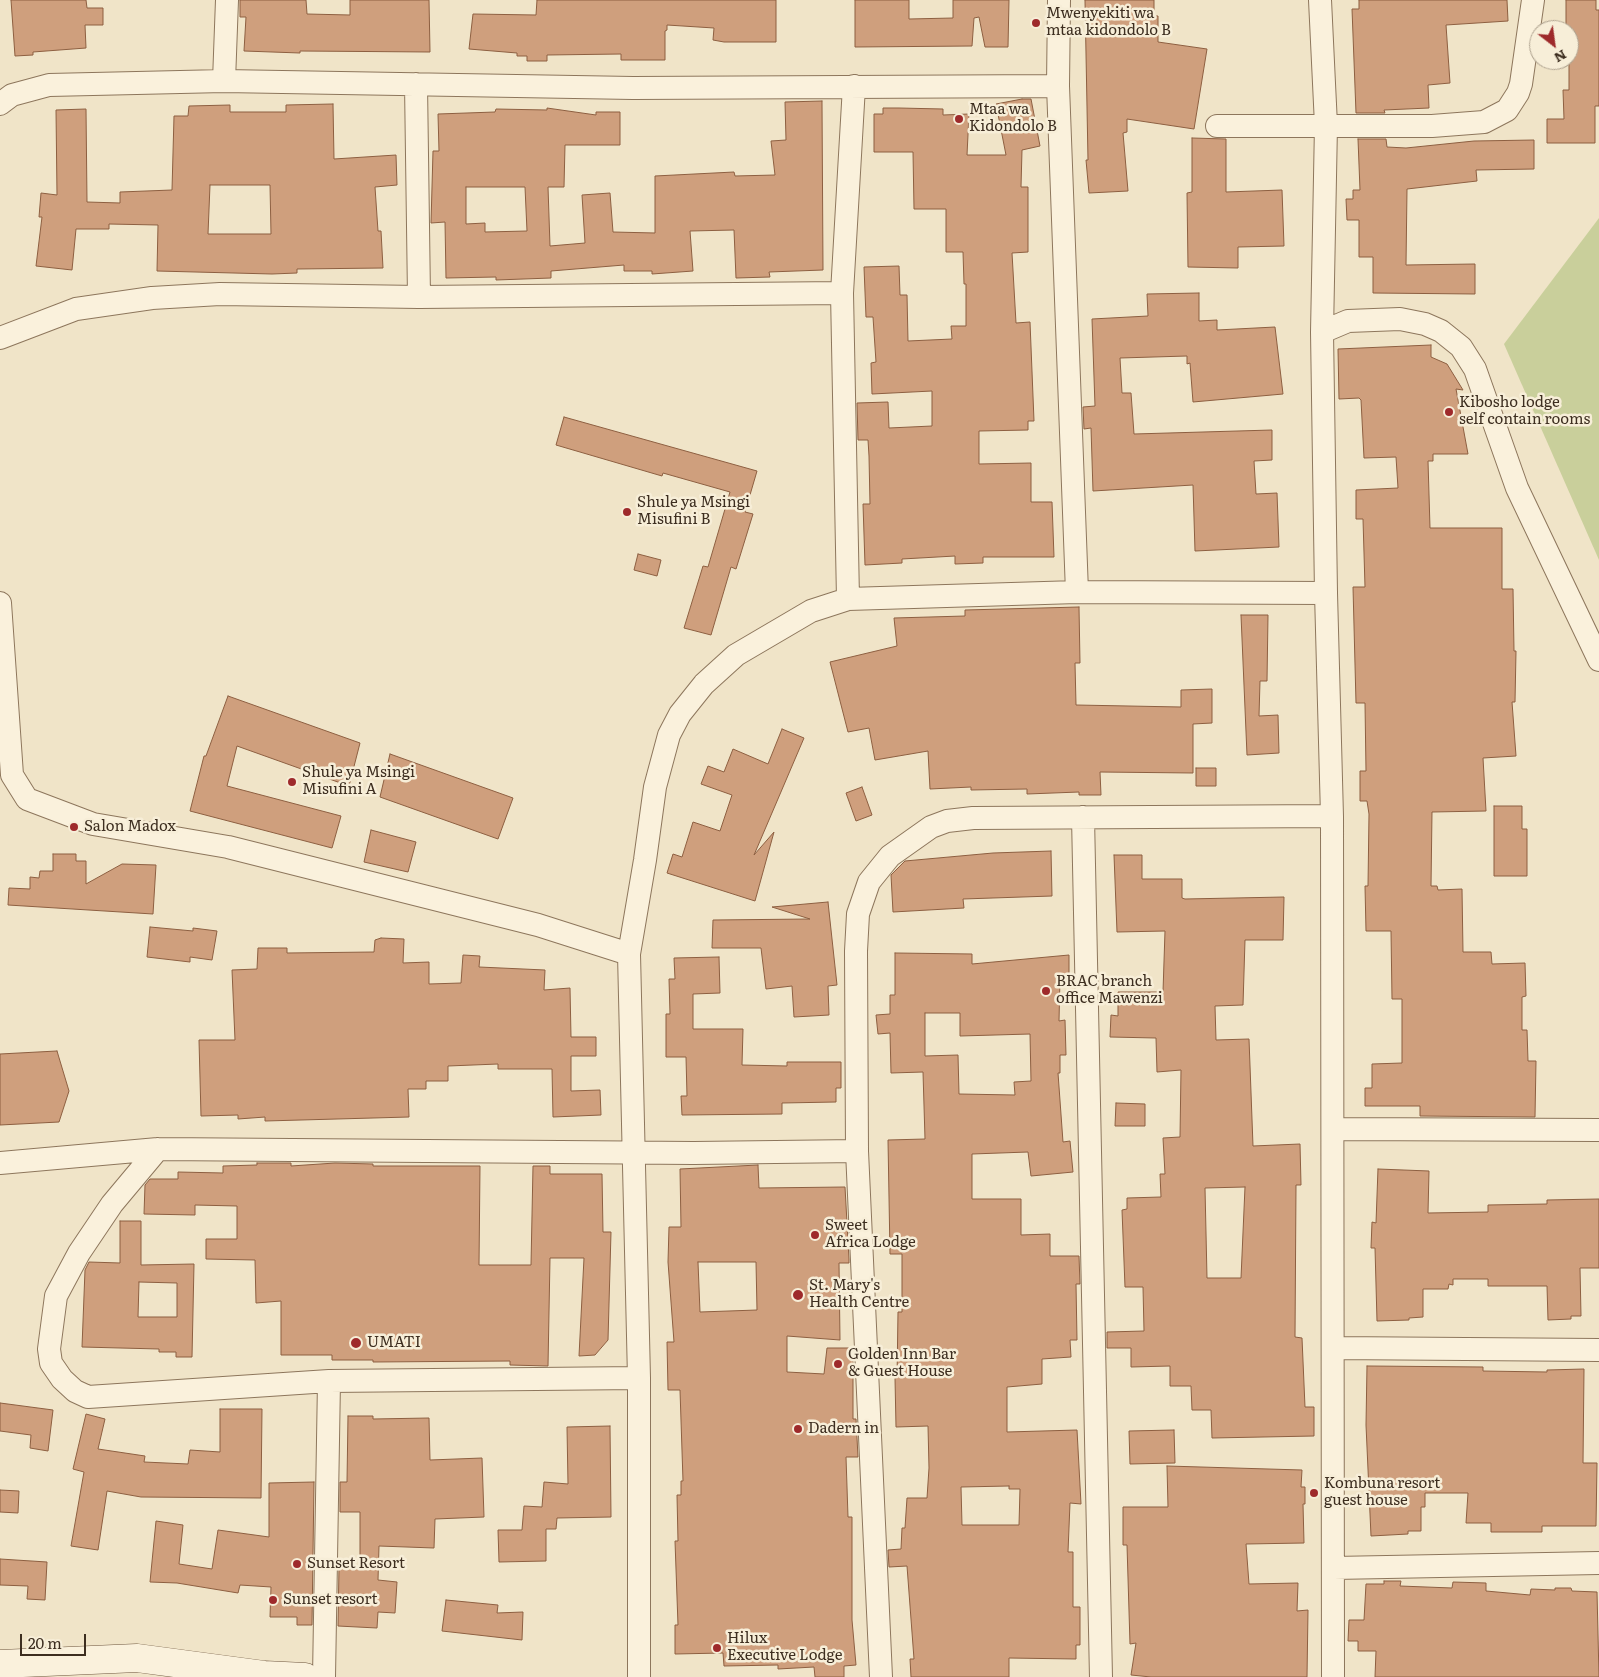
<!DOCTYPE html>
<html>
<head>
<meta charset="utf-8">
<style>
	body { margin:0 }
	#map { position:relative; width:1599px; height:1677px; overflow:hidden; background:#f0e4c8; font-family:Literata,serif }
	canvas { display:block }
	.north { position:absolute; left:1529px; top:20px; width:50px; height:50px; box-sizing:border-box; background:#f7eed8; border:1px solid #ada18e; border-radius:50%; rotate:150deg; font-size:14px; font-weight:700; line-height:20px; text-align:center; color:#3d2e20 }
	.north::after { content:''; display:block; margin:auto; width:18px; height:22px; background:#9e2a2b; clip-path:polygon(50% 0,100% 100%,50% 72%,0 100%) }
	.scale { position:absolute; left:20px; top:1634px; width:66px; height:22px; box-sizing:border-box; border:2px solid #3d2e20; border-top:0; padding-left:6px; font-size:15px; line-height:18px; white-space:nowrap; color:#3d2e20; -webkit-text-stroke:4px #f7eed8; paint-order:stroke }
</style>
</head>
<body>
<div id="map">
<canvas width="1599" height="1677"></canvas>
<div class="north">N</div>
<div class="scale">20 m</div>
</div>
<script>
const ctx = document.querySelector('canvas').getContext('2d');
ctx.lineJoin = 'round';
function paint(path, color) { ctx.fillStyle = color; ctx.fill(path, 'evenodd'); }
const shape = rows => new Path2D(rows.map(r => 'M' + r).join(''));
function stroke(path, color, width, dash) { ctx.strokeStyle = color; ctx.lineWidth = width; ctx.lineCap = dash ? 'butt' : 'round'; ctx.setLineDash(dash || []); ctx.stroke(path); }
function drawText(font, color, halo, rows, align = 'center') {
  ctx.font = font + ' Literata,serif'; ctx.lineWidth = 5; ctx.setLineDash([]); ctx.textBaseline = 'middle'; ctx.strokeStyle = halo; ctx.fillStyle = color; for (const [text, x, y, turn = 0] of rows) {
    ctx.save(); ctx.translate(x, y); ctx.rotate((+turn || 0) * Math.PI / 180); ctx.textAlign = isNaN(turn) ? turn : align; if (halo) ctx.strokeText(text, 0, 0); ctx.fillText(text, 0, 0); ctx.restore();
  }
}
paint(shape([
	[1599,218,1599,560,1504,344]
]), '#c9cf9b');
const building = shape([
	[11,0,86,0,87,8,103,8,103,25,85,25,86,48,33,52,33,55,15,56,11,0],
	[240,0,306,0,307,14,350,15,350,0,429,0,430,52,300,51,300,53,244,51,246,17,240,17,240,0],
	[537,0,776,0,776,42,724,42,713,40,714,28,667,25,667,30,665,31,665,60,621,60,621,54,547,55,547,61,527,61,527,56,517,56,517,53,469,49,473,14,536,15,537,0],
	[855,0,909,0,909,19,953,18,953,0,1009,0,1008,47,985,47,979,17,974,18,972,46,855,47,855,0],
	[1085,0,1154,0,1154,16,1158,16,1158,42,1207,49,1194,129,1127,119,1127,132,1123,133,1128,191,1089,193,1086,160,1088,160,1085,0],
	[1359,0,1507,0,1508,21,1446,25,1450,83,1428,85,1429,108,1384,110,1385,113,1356,113,1352,9,1359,9,1359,0],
	[1566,0,1596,0,1596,10,1599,10,1599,106,1595,106,1595,143,1547,143,1547,119,1564,119,1563,90,1569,90,1569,30,1566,28,1566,0],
	[1022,99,1031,99,1040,146,1022,150,1021,187,1028,187,1028,252,1012,253,1016,323,1030,322,1034,421,1028,421,1028,430,979,431,979,464,1031,463,1031,502,1052,502,1054,557,983,557,983,563,955,564,955,556,902,559,902,563,865,565,863,504,870,504,869,456,868,440,858,440,857,403,888,402,889,428,932,426,932,391,872,394,871,363,876,362,873,317,866,317,864,267,899,266,900,295,907,295,908,341,952,339,951,326,966,326,966,284,964,284,963,252,946,252,946,209,914,209,913,152,874,152,874,114,883,114,883,108,899,108,943,109,943,115,969,114,967,155,1006,155,996,104,1022,99],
	[822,101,823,270,769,272,770,277,736,278,734,230,690,231,693,271,652,274,652,271,624,271,624,265,551,271,551,278,496,280,496,277,446,278,445,222,431,223,433,151,439,151,438,114,495,112,496,109,547,110,547,108,596,115,596,112,620,112,620,145,565,145,564,187,548,187,550,246,585,243,582,195,610,193,613,232,655,233,655,176,734,172,735,176,775,175,771,141,786,140,785,102,822,101],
	[466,187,525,187,527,231,485,232,485,223,466,224,466,187],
	[333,104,334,159,396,155,397,185,375,187,378,231,381,231,383,268,297,269,297,273,272,274,157,271,158,225,109,224,109,229,76,229,72,270,36,266,42,217,39,217,41,193,57,195,56,110,86,109,87,202,120,203,120,192,172,190,174,116,188,116,189,106,230,105,230,112,286,112,286,105,333,104],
	[210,185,270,185,271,234,208,234,210,185],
	[1192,138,1226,139,1226,192,1282,190,1284,246,1238,247,1238,268,1188,267,1187,193,1192,192,1192,138],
	[1358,139,1386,139,1387,147,1406,148,1474,141,1534,140,1534,169,1476,170,1477,181,1407,189,1406,265,1475,264,1475,294,1373,293,1373,257,1359,257,1359,220,1347,220,1346,199,1353,199,1353,190,1360,190,1358,139],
	[1199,293,1199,321,1217,320,1217,330,1275,327,1283,394,1193,402,1190,363,1187,364,1187,356,1120,358,1122,393,1131,393,1134,434,1272,430,1272,460,1254,461,1256,494,1277,493,1279,547,1195,551,1193,485,1093,491,1091,428,1084,429,1083,407,1095,406,1092,319,1148,316,1147,294,1199,293],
	[1431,345,1431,357,1447,364,1463,390,1456,389,1468,454,1433,454,1433,461,1428,461,1430,528,1502,528,1502,589,1513,589,1514,651,1516,651,1515,702,1512,702,1516,756,1483,758,1486,811,1432,812,1431,886,1437,886,1438,890,1462,889,1463,952,1491,952,1492,964,1525,963,1526,996,1522,997,1522,1030,1527,1030,1528,1061,1536,1061,1535,1117,1420,1116,1420,1106,1365,1106,1365,1088,1372,1088,1372,1064,1402,1063,1402,999,1392,999,1391,931,1366,931,1365,886,1368,886,1369,814,1367,801,1360,801,1360,771,1366,771,1365,703,1356,703,1353,587,1365,587,1363,519,1356,519,1356,490,1398,488,1396,457,1364,458,1361,400,1359,398,1339,399,1338,349,1431,345],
	[564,417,757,471,745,512,753,514,736,569,731,567,711,635,684,628,703,566,708,567,730,492,663,473,662,476,556,445,564,417],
	[638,554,661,560,657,576,634,570,638,554],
	[1079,607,1080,663,1075,663,1076,705,1181,707,1181,690,1212,689,1212,723,1193,724,1193,773,1100,772,1101,795,1079,795,1079,792,1027,794,1027,789,971,790,971,787,930,789,928,751,875,760,869,728,848,732,830,662,897,646,894,618,965,616,965,610,1079,607],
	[1241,615,1268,615,1267,681,1260,681,1259,716,1278,715,1279,753,1247,755,1241,615],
	[228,696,360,743,349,786,237,746,227,786,341,816,332,848,190,811,204,756,206,756,228,696],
	[782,729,804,738,754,855,774,832,755,901,667,873,673,854,682,857,693,822,720,831,732,795,701,784,708,766,724,772,733,749,768,764,782,729],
	[390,754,513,798,498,839,380,797,390,754],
	[1196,768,1216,768,1216,786,1196,786,1196,768],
	[862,787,872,815,856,821,846,793,862,787],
	[1494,806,1522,806,1522,829,1527,829,1527,876,1494,876,1494,806],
	[371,830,416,842,408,872,364,862,371,830],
	[1051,851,1052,896,963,899,964,908,893,912,891,875,905,861,993,853,1051,851],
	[53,854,76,854,76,861,86,861,86,884,122,864,156,865,153,914,8,905,9,888,30,889,30,877,39,878,40,871,53,871,53,854],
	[1114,855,1142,855,1142,879,1182,879,1182,898,1185,899,1284,897,1283,940,1245,940,1243,1005,1215,1006,1216,1040,1249,1039,1253,1146,1300,1144,1301,1185,1296,1185,1295,1337,1302,1338,1305,1407,1314,1407,1314,1436,1212,1438,1211,1410,1192,1410,1191,1386,1170,1386,1170,1366,1131,1367,1131,1348,1107,1348,1107,1332,1144,1331,1143,1287,1125,1287,1122,1210,1127,1209,1127,1198,1161,1197,1160,1174,1165,1174,1163,1138,1180,1137,1181,1070,1157,1072,1156,1038,1110,1037,1111,1015,1118,1016,1118,992,1163,992,1165,931,1117,932,1114,855],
	[1245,1187,1241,1278,1207,1278,1205,1188,1245,1187],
	[828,902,837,985,828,986,829,1015,794,1017,792,986,766,989,761,948,712,948,713,920,810,919,772,907,828,902],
	[150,927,193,931,193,928,217,931,212,960,190,957,190,962,147,957,150,927],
	[381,938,404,939,403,963,429,962,429,984,461,983,463,955,480,956,479,967,545,970,544,990,570,988,571,1037,596,1037,596,1056,571,1056,571,1091,600,1090,601,1115,553,1117,552,1069,498,1069,498,1064,448,1066,448,1081,426,1081,426,1089,408,1089,409,1117,265,1121,265,1117,238,1119,238,1115,201,1116,199,1040,235,1040,232,970,257,969,258,948,287,948,287,953,374,952,375,940,381,938],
	[895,953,972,954,972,964,1069,955,1069,978,1060,978,1059,1021,1065,1020,1066,1055,1060,1055,1060,1073,1058,1073,1063,1142,1070,1141,1073,1172,1031,1176,1028,1152,972,1154,972,1199,1021,1199,1021,1235,1050,1234,1050,1256,1079,1256,1080,1284,1076,1284,1077,1340,1070,1340,1071,1357,1042,1359,1042,1384,1007,1387,1007,1432,1077,1430,1081,1504,1070,1503,1068,1552,1073,1552,1073,1607,1080,1607,1080,1645,1076,1645,1076,1659,1009,1658,1009,1677,911,1677,910,1659,914,1659,907,1566,889,1567,888,1550,901,1549,902,1528,905,1528,907,1498,927,1498,929,1468,928,1426,896,1427,895,1378,897,1378,898,1312,902,1312,902,1254,890,1254,888,1140,925,1139,923,1072,891,1073,890,1033,878,1034,876,1015,890,1014,890,995,895,995,895,953],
	[925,1013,960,1013,960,1036,1030,1034,1031,1081,1014,1082,1015,1095,959,1094,958,1055,925,1056,925,1013],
	[1009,1486,1009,1489,1020,1489,1019,1525,962,1525,961,1487,1009,1486],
	[719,957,720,993,693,994,693,1029,743,1029,742,1065,787,1066,787,1062,841,1062,841,1088,836,1088,836,1102,782,1103,782,1114,682,1115,681,1096,687,1096,686,1057,666,1057,666,1014,670,1014,669,979,675,979,674,958,719,957],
	[57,1051,69,1091,59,1122,0,1125,0,1054,57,1051],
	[1116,1103,1145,1104,1145,1126,1115,1126,1116,1103],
	[257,1163,291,1163,291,1166,335,1163,373,1164,373,1166,480,1166,479,1265,531,1265,533,1166,550,1166,550,1174,602,1174,603,1232,611,1232,608,1340,595,1355,579,1356,584,1258,550,1258,548,1366,510,1365,510,1361,373,1362,373,1360,332,1360,332,1355,281,1355,281,1301,256,1303,255,1260,206,1259,206,1239,237,1239,237,1206,195,1205,195,1215,144,1214,145,1185,150,1179,178,1179,178,1172,223,1173,223,1166,257,1165,257,1163],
	[758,1165,759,1188,845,1187,849,1259,849,1263,839,1263,840,1340,787,1336,787,1372,824,1374,827,1348,853,1348,853,1419,856,1419,858,1457,846,1457,848,1517,852,1517,852,1620,856,1665,844,1666,844,1677,815,1677,814,1667,778,1669,778,1665,724,1666,723,1653,675,1654,675,1625,678,1625,675,1541,678,1541,677,1495,681,1495,681,1481,683,1481,680,1390,668,1390,667,1342,674,1342,668,1262,669,1227,681,1227,680,1169,758,1165],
	[698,1262,756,1262,757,1310,700,1312,698,1262],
	[1378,1169,1429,1171,1428,1213,1488,1212,1488,1205,1547,1204,1547,1200,1599,1199,1599,1268,1580,1268,1581,1316,1571,1316,1571,1319,1548,1320,1547,1286,1488,1286,1488,1279,1453,1279,1453,1285,1449,1284,1448,1289,1423,1289,1423,1317,1409,1318,1409,1320,1377,1321,1375,1248,1371,1248,1372,1222,1376,1223,1378,1169],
	[120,1221,141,1221,141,1265,194,1264,192,1357,176,1357,176,1352,159,1352,159,1349,82,1347,85,1270,89,1262,120,1263,120,1221],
	[139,1282,177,1283,177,1317,138,1317,139,1282],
	[1367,1366,1483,1367,1483,1371,1547,1372,1547,1370,1584,1369,1583,1463,1597,1463,1596,1526,1542,1526,1542,1532,1491,1532,1491,1523,1466,1523,1468,1493,1425,1493,1425,1507,1421,1507,1421,1531,1408,1531,1408,1534,1371,1536,1366,1425,1367,1366],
	[0,1403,53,1410,48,1451,30,1448,31,1435,0,1431,0,1403],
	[220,1409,262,1409,261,1498,141,1497,107,1491,98,1550,71,1546,84,1472,73,1469,86,1414,105,1419,98,1449,145,1456,144,1462,188,1464,190,1450,220,1452,220,1409],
	[348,1416,373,1416,373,1419,429,1418,430,1460,482,1458,484,1517,435,1519,434,1548,379,1546,378,1580,397,1582,395,1613,378,1612,377,1628,338,1626,339,1568,360,1568,360,1512,340,1512,340,1482,347,1482,348,1416],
	[610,1426,611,1517,557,1518,556,1529,546,1529,546,1561,499,1562,498,1530,522,1530,524,1506,542,1507,544,1482,568,1484,567,1427,610,1426],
	[1174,1430,1175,1463,1130,1464,1129,1431,1174,1430],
	[1167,1466,1302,1470,1301,1487,1305,1487,1305,1504,1303,1504,1304,1543,1246,1544,1249,1584,1298,1583,1297,1611,1308,1610,1307,1677,1151,1677,1131,1675,1136,1643,1130,1644,1127,1545,1123,1545,1123,1507,1168,1507,1167,1466],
	[314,1482,312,1625,297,1625,297,1617,270,1617,271,1587,240,1585,238,1593,177,1583,150,1582,156,1521,183,1525,179,1564,212,1569,218,1530,269,1537,269,1483,314,1482],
	[0,1490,19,1491,18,1513,0,1512,0,1490],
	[0,1559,47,1562,45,1600,27,1599,28,1586,0,1585,0,1559],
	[1384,1581,1401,1581,1400,1586,1452,1588,1453,1582,1486,1583,1486,1591,1530,1595,1531,1589,1555,1590,1555,1588,1571,1588,1572,1591,1597,1592,1599,1677,1375,1677,1376,1651,1358,1651,1358,1641,1348,1641,1349,1620,1364,1620,1366,1584,1384,1584,1384,1581],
	[446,1600,498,1605,497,1613,523,1612,522,1640,442,1631,446,1600]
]);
paint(building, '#cf9f7d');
stroke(building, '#8d5f41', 1);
const street = shape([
	[1320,0,1326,125,1322,332,1326,593,1332,816,1333,1677],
	[224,81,227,0],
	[416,84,419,297],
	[1058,86,1059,0],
	[0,104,12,95,49,85,224,81,633,88,1058,86,1077,592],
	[1217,126,1432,126,1484,122,1507,110,1518,93,1521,84,1533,0],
	[1322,332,1348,321,1400,319,1425,324,1441,331,1461,347,1475,369,1517,488,1599,660],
	[0,338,76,309,152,298,220,294,419,297,842,293],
	[848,599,842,293,854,86],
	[0,603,12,775,27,799,93,824,228,847,538,925,629,954],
	[1083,817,1101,1677],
	[1334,1129,1599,1130],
	[158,1149,112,1204,79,1253,56,1296,49,1349,51,1363,62,1379,75,1391,88,1397,329,1381,639,1378],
	[0,1163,158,1149,694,1153,857,1151],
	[1333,1348,1599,1350],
	[1334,1568,1599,1563],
	[324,1677,329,1381],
	[639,1677,639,1378,629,954,645,860,655,787,669,735,680,714,704,684,736,655,811,611,848,599,1077,592,1326,593],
	[881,1677,857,1151,856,951,858,914,869,882,890,856,931,827,947,821,973,818,1332,816]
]);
const secondary = shape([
	[0,1664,137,1658,264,1675,305,1677]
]);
stroke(street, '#8d765c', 24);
stroke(secondary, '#6f573f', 29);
stroke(street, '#faf1dc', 22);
stroke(secondary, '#faf1dc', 28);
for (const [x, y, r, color] of [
	[1036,23,5,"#9e2a2b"],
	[959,119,5,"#9e2a2b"],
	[1449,412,5,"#9e2a2b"],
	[627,512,5,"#9e2a2b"],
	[292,782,5,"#9e2a2b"],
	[74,827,5,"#9e2a2b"],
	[1046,991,5,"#9e2a2b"],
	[815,1235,5,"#9e2a2b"],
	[798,1295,6,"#9e2a2b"],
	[356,1343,6,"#9e2a2b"],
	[838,1364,5,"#9e2a2b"],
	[798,1429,5,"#9e2a2b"],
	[1314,1493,5,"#9e2a2b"],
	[297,1564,5,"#9e2a2b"],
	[273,1600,5,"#9e2a2b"],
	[717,1648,5,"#9e2a2b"]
]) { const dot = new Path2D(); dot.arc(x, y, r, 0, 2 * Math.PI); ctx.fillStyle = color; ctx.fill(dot); stroke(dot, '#f7eed8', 2); }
drawText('15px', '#3d2e20', '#f7eed8', [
	["Mwenyekiti wa",1046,14],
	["mtaa kidondolo B",1046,31],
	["Mtaa wa",969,110],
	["Kidondolo B",969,127],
	["Kibosho lodge",1459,403],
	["self contain rooms",1459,420],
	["Shule ya Msingi",637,503],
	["Misufini B",637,520],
	["Shule ya Msingi",302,773],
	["Misufini A",302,790],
	["Salon Madox",84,827],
	["BRAC branch",1056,982],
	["office Mawenzi",1056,999],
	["Sweet",825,1226],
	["Africa Lodge",825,1243],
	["St. Mary's",809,1286],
	["Health Centre",809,1303],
	["UMATI",367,1343],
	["Golden Inn Bar",848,1355],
	["& Guest House",848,1372],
	["Dadern in",808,1429],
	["Kombuna resort",1324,1484],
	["guest house",1324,1501],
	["Sunset Resort",307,1564],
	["Sunset resort",283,1600],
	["Hilux",727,1639],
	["Executive Lodge",727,1656]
], 'left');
</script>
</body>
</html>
